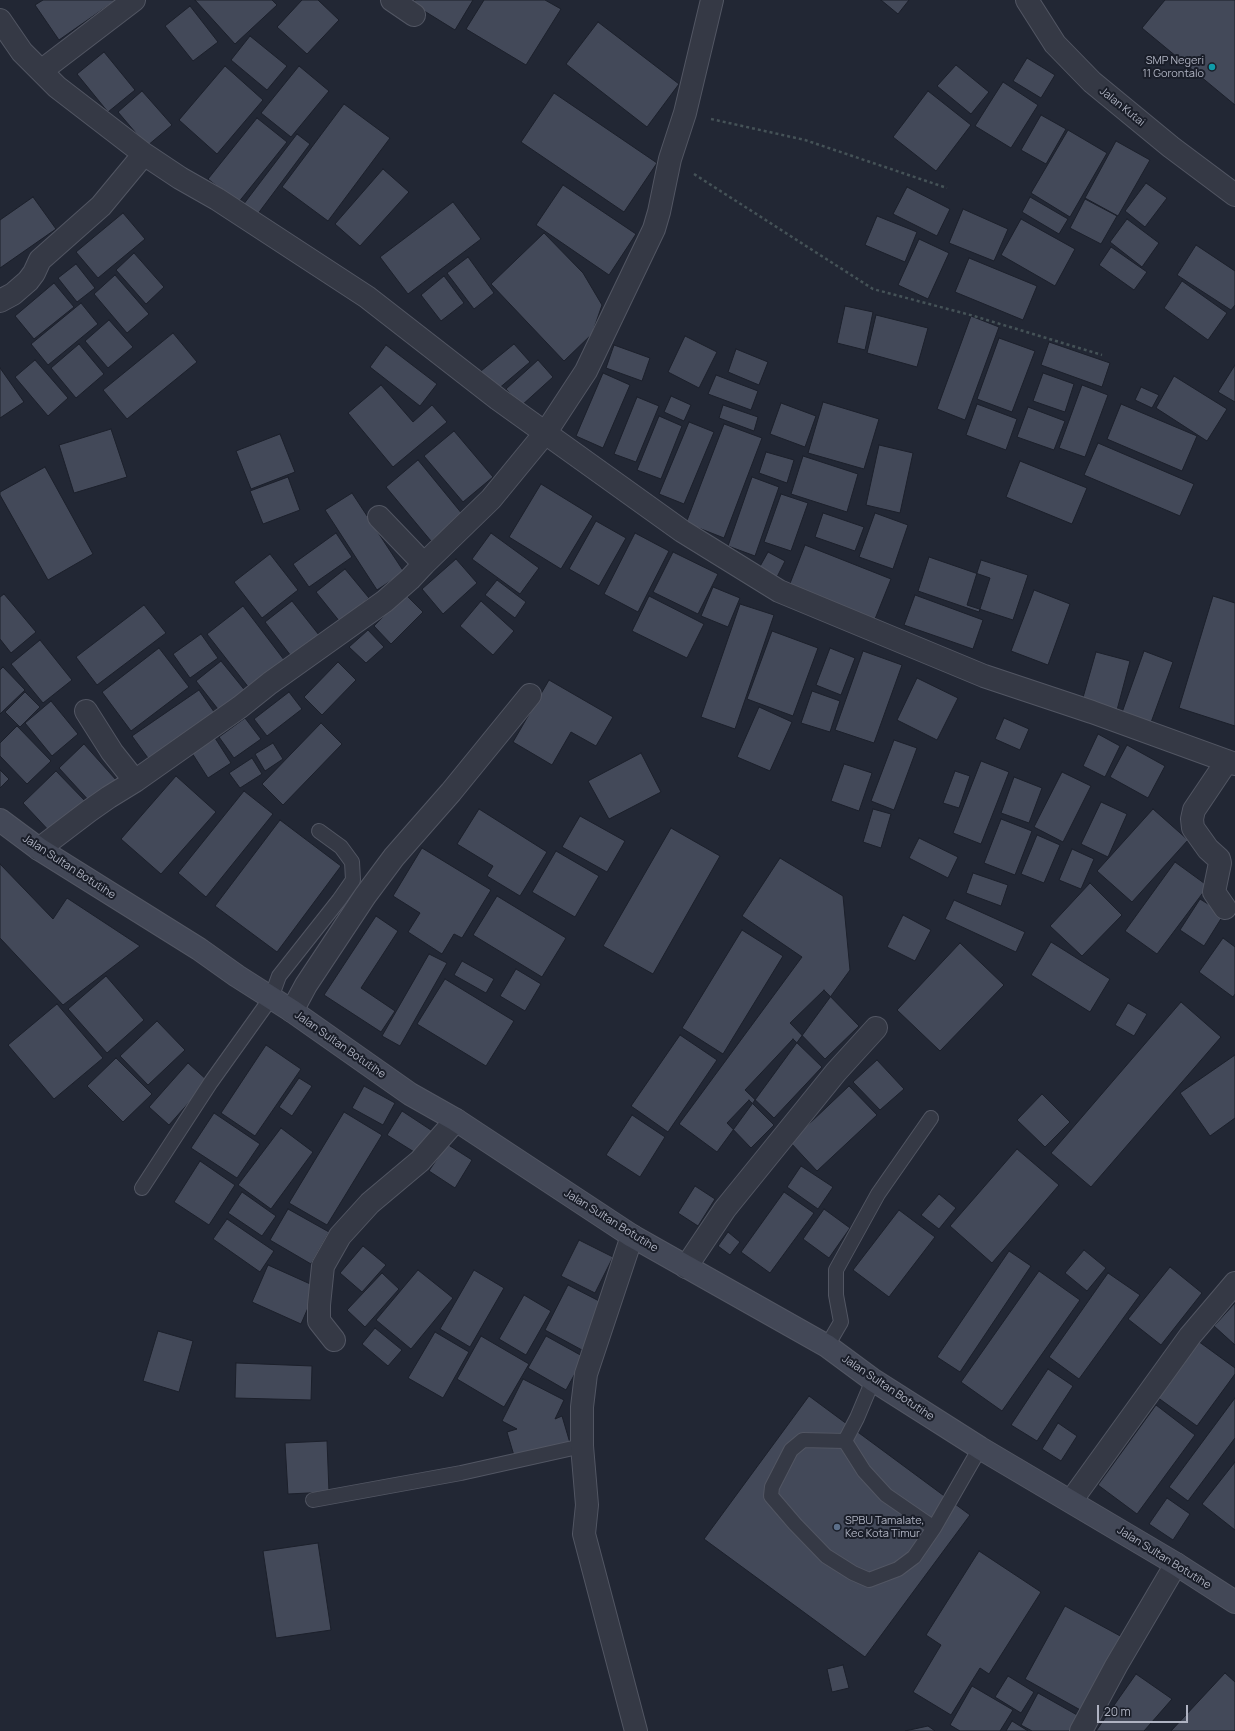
<!DOCTYPE html>
<html>
<head>
<meta charset="utf-8">
<style>
	body { margin:0 }
	#map { position:relative; width:1235px; height:1731px; overflow:hidden; background:#222734; font-family:Manrope,sans-serif }
	canvas { display:block }
	.scale { position:absolute; left:1097px; top:1705px; width:91px; height:18px; box-sizing:border-box; border:2px solid #afb3c2; border-top:0; padding-left:5px; font-size:12px; line-height:14px; white-space:nowrap; color:#afb3c2; -webkit-text-stroke:3px #1a1e29; paint-order:stroke }
</style>
</head>
<body>
<div id="map">
<canvas width="1235" height="1731"></canvas>
<div class="scale">20 m</div>
</div>
<script>
const ctx = document.querySelector('canvas').getContext('2d');
ctx.lineJoin = 'round';
function paint(path, color) { ctx.fillStyle = color; ctx.fill(path, 'evenodd'); }
const shape = rows => new Path2D(rows.map(r => 'M' + r).join(''));
function stroke(path, color, width, dash) { ctx.strokeStyle = color; ctx.lineWidth = width; ctx.lineCap = dash ? 'butt' : 'round'; ctx.setLineDash(dash || []); ctx.stroke(path); }
function drawText(font, color, halo, rows, align = 'center') {
  ctx.font = font + ' Manrope,sans-serif'; ctx.lineWidth = 4; ctx.setLineDash([]); ctx.textBaseline = 'middle'; ctx.strokeStyle = halo; ctx.fillStyle = color; for (const [text, x, y, turn = 0] of rows) {
    ctx.save(); ctx.translate(x, y); ctx.rotate((+turn || 0) * Math.PI / 180); ctx.textAlign = isNaN(turn) ? turn : align; if (halo) ctx.strokeText(text, 0, 0); ctx.fillText(text, 0, 0); ctx.restore();
  }
}
const building = shape([
	[43,0,116,0,59,40,35,5,43,0],
	[195,0,272,0,277,5,235,44,195,0],
	[302,0,318,0,339,20,307,54,277,27,302,0],
	[415,0,473,0,455,30,413,4,415,0],
	[484,0,545,0,561,9,526,65,466,29,484,0],
	[881,0,909,0,898,14,881,0],
	[1165,0,1235,0,1235,105,1142,28,1165,0],
	[190,6,218,42,193,61,165,26,190,6],
	[598,22,679,84,647,127,566,64,598,22],
	[250,36,287,66,267,90,231,60,250,36],
	[104,52,135,90,108,112,77,74,104,52],
	[1027,58,1055,75,1041,98,1013,81,1027,58],
	[956,65,989,92,971,114,937,86,956,65],
	[225,66,263,100,217,154,179,120,225,66],
	[299,66,329,91,291,137,261,113,299,66],
	[1003,82,1038,105,1011,148,975,126,1003,82],
	[142,91,172,125,147,146,118,112,142,91],
	[928,91,971,125,936,171,893,137,928,91],
	[554,93,657,163,624,212,521,142,554,93],
	[344,104,390,138,328,221,282,187,344,104],
	[1041,115,1066,129,1046,164,1021,150,1041,115],
	[257,118,287,142,238,203,208,179,257,118],
	[1068,130,1107,153,1070,217,1031,193,1068,130],
	[297,134,310,144,257,215,243,205,297,134],
	[1116,141,1150,160,1118,216,1085,198,1116,141],
	[383,169,409,192,360,246,335,224,383,169],
	[1146,183,1167,198,1145,227,1125,211,1146,183],
	[563,185,636,234,609,275,536,225,563,185],
	[907,187,950,209,937,236,893,214,907,187],
	[33,197,56,229,0,268,0,220,33,197],
	[1030,197,1068,219,1059,234,1022,212,1030,197],
	[1085,199,1117,216,1101,244,1070,228,1085,199],
	[453,202,481,239,408,294,380,257,453,202],
	[963,209,1008,229,994,261,949,243,963,209],
	[123,213,145,239,98,278,76,252,123,213],
	[877,216,917,232,905,262,865,245,877,216],
	[1021,219,1075,249,1055,286,1001,255,1021,219],
	[1127,219,1159,243,1142,267,1110,242,1127,219],
	[544,233,583,273,602,305,592,334,564,361,491,284,544,233],
	[919,239,949,253,928,299,898,285,919,239],
	[1196,245,1235,271,1235,305,1231,310,1177,275,1196,245],
	[1111,247,1147,272,1134,290,1099,265,1111,247],
	[134,253,164,287,146,304,116,270,134,253],
	[468,257,494,293,474,309,447,273,468,257],
	[969,258,1037,286,1023,320,955,292,969,258],
	[76,264,95,288,77,302,58,278,76,264],
	[115,275,149,314,127,333,94,294,115,275],
	[444,276,464,303,441,321,421,295,444,276],
	[1182,281,1227,313,1208,340,1164,308,1182,281],
	[54,283,74,307,34,339,15,316,54,283],
	[81,303,98,324,48,365,31,344,81,303],
	[845,306,873,312,865,350,837,343,845,306],
	[876,315,928,328,917,367,867,353,876,315],
	[971,316,999,327,965,420,937,409,971,316],
	[109,320,133,347,108,368,85,341,109,320],
	[173,333,197,362,127,419,103,390,173,333],
	[685,336,717,352,699,388,668,372,685,336],
	[999,338,1035,351,1012,412,977,399,999,338],
	[1049,342,1110,363,1102,387,1041,365,1049,342],
	[79,344,104,374,76,398,51,368,79,344],
	[514,344,530,362,497,390,481,371,514,344],
	[386,345,437,384,420,406,370,367,386,345],
	[614,345,650,358,642,381,606,368,614,345],
	[736,349,768,362,759,385,728,372,736,349],
	[35,360,68,398,48,416,15,377,35,360],
	[538,360,553,377,521,406,506,389,538,360],
	[1235,365,1235,402,1218,392,1235,365],
	[0,368,24,402,0,418,0,368],
	[603,373,630,385,603,448,576,436,603,373],
	[1043,373,1074,384,1065,412,1033,401,1043,373],
	[716,375,758,391,751,410,708,394,716,375],
	[1174,376,1227,409,1207,441,1156,408,1174,376],
	[381,385,413,422,432,405,447,422,393,467,348,413,381,385],
	[1082,385,1108,395,1085,457,1059,448,1082,385],
	[1141,387,1159,395,1152,408,1135,400,1141,387],
	[671,396,691,405,684,421,664,412,671,396],
	[637,397,659,406,636,462,614,454,637,397],
	[823,402,879,419,864,469,808,453,823,402],
	[781,403,816,416,805,447,770,434,781,403],
	[977,404,1017,419,1006,450,966,435,977,404],
	[1121,404,1197,436,1182,471,1107,439,1121,404],
	[723,405,758,417,754,431,719,418,723,405],
	[1028,407,1065,421,1054,450,1017,437,1028,407],
	[659,416,682,426,661,479,637,470,659,416],
	[689,422,714,432,684,504,659,494,689,422],
	[724,424,762,438,724,538,686,523,724,424],
	[111,429,127,477,74,493,59,445,111,429],
	[454,431,493,477,463,502,424,456,454,431],
	[280,434,295,472,251,489,236,451,280,434],
	[1098,443,1194,484,1180,516,1084,475,1098,443],
	[879,445,913,453,900,513,866,505,879,445],
	[766,452,794,460,787,483,759,473,766,452],
	[803,456,858,474,847,512,791,494,803,456],
	[418,460,463,515,431,541,386,487,418,460],
	[1020,461,1087,488,1072,524,1006,497,1020,461],
	[45,467,93,554,48,580,0,495,0,492,45,467],
	[288,477,300,510,263,524,250,491,288,477],
	[752,477,779,487,755,556,728,546,752,477],
	[541,484,593,516,561,569,509,537,541,484],
	[352,493,404,572,377,590,325,510,352,493],
	[781,494,808,503,791,551,764,542,781,494],
	[823,513,864,527,855,551,815,537,823,513],
	[875,513,908,525,893,569,859,557,875,513],
	[596,521,626,538,599,586,569,569,596,521],
	[336,533,352,557,309,587,293,564,336,533],
	[491,533,539,568,520,594,472,559,491,533],
	[635,533,669,551,638,612,604,594,635,533],
	[805,545,891,579,875,619,789,586,805,545],
	[673,552,718,574,698,614,653,592,673,552],
	[768,552,785,561,776,579,758,570,768,552],
	[270,554,298,590,262,618,234,582,270,554],
	[929,557,990,578,979,612,918,591,929,557],
	[456,559,477,583,443,614,422,589,456,559],
	[981,560,1028,575,1013,620,967,605,981,560],
	[345,569,369,598,340,622,316,592,345,569],
	[497,580,526,602,515,618,485,595,497,580],
	[713,587,740,598,728,627,701,616,713,587],
	[1034,590,1070,604,1048,665,1011,651,1034,590],
	[4,594,36,632,11,653,0,639,0,597,4,594],
	[405,594,423,612,391,644,374,626,405,594],
	[915,595,983,620,973,649,904,625,915,595],
	[649,596,704,624,687,658,632,631,649,596],
	[1213,596,1235,603,1235,726,1179,708,1213,596],
	[292,601,319,635,291,656,265,622,292,601],
	[481,601,514,631,493,655,460,626,481,601],
	[740,604,774,615,735,729,701,717,740,604],
	[144,605,166,633,97,685,76,657,144,605],
	[243,606,288,665,253,693,207,634,243,606],
	[368,630,384,647,366,663,349,647,368,630],
	[772,631,818,648,793,716,747,699,772,631],
	[201,634,218,658,190,678,173,654,201,634],
	[40,640,72,680,43,703,11,664,40,640],
	[159,648,189,687,131,731,102,692,159,648],
	[830,648,855,658,841,695,816,685,830,648],
	[863,651,902,665,874,743,835,730,863,651],
	[1144,651,1173,662,1149,728,1120,718,1144,651],
	[1096,652,1130,661,1117,710,1082,701,1096,652],
	[221,661,247,693,221,713,196,681,221,661],
	[338,662,356,680,322,715,304,697,338,662],
	[3,667,25,690,0,714,0,670,3,667],
	[917,678,958,698,937,740,897,720,917,678],
	[549,680,613,717,596,746,571,732,552,765,513,742,549,680],
	[199,690,219,719,153,765,132,736,199,690],
	[812,691,840,701,830,732,801,723,812,691],
	[25,692,40,707,20,727,5,712,25,692],
	[289,692,302,709,267,736,254,719,289,692],
	[51,701,78,734,52,756,25,723,51,701],
	[759,707,792,722,770,771,737,757,759,707],
	[245,718,261,739,234,758,219,737,245,718],
	[1004,718,1029,729,1020,750,995,739,1004,718],
	[321,723,342,744,283,805,262,784,321,723],
	[17,726,51,761,27,784,0,756,0,743,17,726],
	[1098,734,1120,746,1105,777,1083,766,1098,734],
	[215,738,231,763,208,778,192,753,215,738],
	[894,740,917,748,894,810,871,801,894,740],
	[273,743,283,759,265,771,255,754,273,743],
	[84,744,117,781,92,804,59,768,84,744],
	[1127,745,1165,766,1148,798,1110,777,1127,745],
	[641,753,661,792,609,819,588,781,641,753],
	[252,758,262,774,240,788,229,773,252,758],
	[981,761,1009,772,981,844,953,833,981,761],
	[844,764,872,773,859,811,831,801,844,764],
	[0,770,9,779,0,788,0,770],
	[56,771,87,803,53,835,23,803,56,771],
	[955,771,970,776,959,808,943,803,955,771],
	[1062,772,1091,786,1063,842,1034,827,1062,772],
	[176,776,216,812,161,874,121,839,176,776],
	[1014,777,1042,788,1029,823,1001,813,1014,777],
	[244,791,273,814,206,897,178,873,244,791],
	[1101,802,1127,814,1108,857,1081,844,1101,802],
	[479,809,547,852,520,896,487,876,493,866,457,844,479,809],
	[873,809,891,814,881,848,863,842,873,809],
	[1153,809,1188,840,1132,902,1097,871,1153,809],
	[580,816,625,841,607,872,562,847,580,816],
	[1001,819,1032,831,1015,875,984,863,1001,819],
	[280,820,341,866,277,952,215,906,280,820],
	[671,828,720,856,653,974,603,946,671,828],
	[1037,835,1060,845,1044,883,1021,874,1037,835],
	[919,838,958,857,948,878,909,858,919,838],
	[422,848,491,890,462,938,454,934,442,954,408,932,420,913,393,896,422,848],
	[1072,849,1094,859,1081,889,1059,880,1072,849],
	[556,851,599,876,575,917,532,892,556,851],
	[780,858,843,896,850,970,717,1152,679,1124,802,957,742,916,780,858],
	[1175,862,1208,886,1157,954,1125,931,1175,862],
	[0,864,53,919,67,898,140,946,63,1005,0,938,0,864],
	[973,873,1008,885,1001,906,966,893,973,873],
	[1090,883,1122,915,1082,956,1050,926,1090,883],
	[497,896,566,938,542,977,473,935,497,896],
	[1200,899,1224,914,1204,946,1180,930,1200,899],
	[954,900,1025,932,1016,952,945,919,954,900],
	[903,915,931,930,915,961,887,947,903,915],
	[376,916,398,931,361,988,395,1011,381,1032,324,995,376,916],
	[742,930,783,956,723,1054,682,1028,742,930],
	[1223,938,1235,947,1235,994,1233,997,1199,972,1223,938],
	[1051,942,1110,979,1090,1012,1031,975,1051,942],
	[960,943,1004,985,940,1051,897,1010,960,943],
	[429,954,447,963,400,1046,382,1036,429,954],
	[462,961,494,979,486,993,454,975,462,961],
	[516,969,541,984,525,1011,500,996,516,969],
	[106,976,144,1020,107,1053,68,1009,106,976],
	[445,979,514,1021,486,1066,417,1024,445,979],
	[824,990,859,1026,825,1059,790,1023,824,990],
	[1181,1002,1221,1037,1091,1187,1051,1153,1181,1002],
	[1128,1003,1147,1014,1134,1036,1115,1025,1128,1003],
	[57,1004,103,1058,54,1099,8,1045,57,1004],
	[157,1021,185,1050,148,1085,120,1056,157,1021],
	[680,1035,717,1060,668,1132,631,1106,680,1035],
	[793,1039,822,1067,774,1118,745,1090,793,1039],
	[266,1045,301,1069,255,1136,221,1113,266,1045],
	[1235,1055,1235,1118,1210,1136,1180,1093,1235,1055],
	[116,1058,152,1094,123,1122,87,1086,116,1058],
	[877,1060,904,1089,880,1110,853,1082,877,1060],
	[188,1063,208,1081,169,1125,149,1107,188,1063],
	[299,1078,312,1086,292,1116,279,1107,299,1078],
	[364,1086,395,1103,383,1125,352,1108,364,1086],
	[849,1086,877,1115,817,1171,790,1142,849,1086],
	[1042,1094,1070,1122,1045,1147,1017,1120,1042,1094],
	[749,1100,774,1125,751,1148,727,1123,749,1100],
	[402,1111,434,1132,419,1155,387,1135,402,1111],
	[344,1112,382,1135,327,1225,289,1203,344,1112],
	[214,1113,260,1144,237,1178,191,1148,214,1113],
	[632,1115,665,1137,640,1177,606,1155,632,1115],
	[281,1128,313,1152,271,1209,238,1185,281,1128],
	[447,1144,472,1160,455,1188,429,1171,447,1144],
	[1017,1149,1059,1185,992,1263,950,1226,1017,1149],
	[200,1161,235,1185,209,1225,174,1202,200,1161],
	[801,1166,833,1187,818,1209,787,1187,801,1166],
	[695,1186,715,1199,698,1226,678,1213,695,1186],
	[242,1192,276,1216,262,1236,228,1213,242,1192],
	[784,1192,814,1213,770,1273,741,1252,784,1192],
	[939,1194,956,1208,939,1229,921,1215,939,1194],
	[288,1209,329,1232,311,1264,270,1240,288,1209],
	[824,1209,850,1228,829,1258,803,1239,824,1209],
	[899,1210,935,1237,889,1297,853,1270,899,1210],
	[227,1219,274,1251,260,1272,213,1239,227,1219],
	[728,1232,740,1242,730,1255,718,1246,728,1232],
	[579,1240,613,1257,595,1293,561,1276,579,1240],
	[363,1246,386,1265,362,1292,340,1273,363,1246],
	[1084,1250,1106,1268,1087,1291,1065,1273,1084,1250],
	[1009,1251,1031,1266,960,1372,937,1357,1009,1251],
	[268,1265,317,1287,301,1324,252,1302,268,1265],
	[1170,1267,1202,1293,1161,1345,1128,1319,1170,1267],
	[418,1270,453,1298,411,1349,376,1320,418,1270],
	[474,1270,504,1288,470,1347,440,1329,474,1270],
	[1039,1271,1080,1300,1002,1411,961,1382,1039,1271],
	[382,1273,399,1289,365,1327,347,1310,382,1273],
	[1108,1273,1140,1295,1079,1379,1049,1357,1108,1273],
	[568,1285,605,1304,582,1350,545,1330,568,1285],
	[524,1295,551,1311,526,1355,499,1339,524,1295],
	[1235,1303,1235,1345,1214,1326,1235,1303],
	[375,1328,402,1350,388,1366,362,1344,375,1328],
	[158,1331,193,1341,179,1392,143,1381,158,1331],
	[435,1332,469,1352,443,1398,408,1378,435,1332],
	[481,1336,529,1364,504,1407,457,1379,481,1336],
	[546,1336,584,1357,566,1390,528,1368,546,1336],
	[1198,1341,1235,1368,1235,1374,1197,1426,1157,1397,1198,1341],
	[236,1363,312,1366,311,1400,235,1398,236,1363],
	[1048,1369,1073,1386,1037,1441,1011,1425,1048,1369],
	[523,1379,564,1400,555,1419,562,1416,570,1443,515,1459,507,1432,517,1429,502,1421,523,1379],
	[809,1396,970,1515,865,1657,704,1539,809,1396],
	[1235,1398,1235,1438,1188,1501,1169,1487,1235,1398],
	[1156,1405,1195,1435,1137,1514,1098,1485,1156,1405],
	[1058,1423,1077,1436,1061,1461,1042,1449,1058,1423],
	[327,1441,329,1492,288,1494,285,1443,327,1441],
	[1235,1462,1235,1530,1202,1504,1235,1462],
	[1167,1498,1190,1514,1173,1540,1149,1524,1167,1498],
	[318,1543,331,1630,276,1638,263,1551,318,1543],
	[979,1551,1041,1592,989,1674,980,1668,951,1715,913,1692,941,1645,926,1635,979,1551],
	[1065,1606,1124,1638,1084,1712,1025,1679,1065,1606],
	[843,1665,849,1688,832,1692,827,1669,843,1665],
	[1225,1673,1235,1682,1235,1731,1171,1731,1225,1673],
	[1136,1674,1172,1699,1144,1731,1096,1731,1136,1674],
	[1008,1676,1034,1692,1021,1713,995,1697,1008,1676],
	[972,1686,1013,1710,1000,1731,960,1731,950,1725,972,1686],
	[1038,1693,1086,1720,1080,1731,1032,1731,1021,1725,1038,1693],
	[1012,1721,1028,1731,1006,1731,1012,1721],
	[928,1726,935,1731,905,1731,928,1726]
]);
paint(building, '#434959');
stroke(building, '#1c202b', 1);
const lane = shape([
	[142,1188,211,1082,271,998,279,976,339,900,353,880,352,862,341,847,319,831],
	[827,1346,841,1322,836,1295,836,1270,878,1194,931,1118],
	[873,1380,857,1418,845,1441,803,1440,791,1450,772,1487,771,1496,795,1524,826,1556,853,1573,869,1580,898,1569,914,1557,934,1528,980,1448],
	[845,1441,864,1471,886,1495,934,1528],
	[313,1500,461,1473,582,1446]
]);
const street = shape([
	[392,0,414,15],
	[1027,0,1055,44,1092,82,1171,147,1235,195],
	[0,20,22,52,57,87,144,154,180,178,217,199,367,297,498,399,682,531,779,591,984,676,1092,712,1235,764],
	[41,71,134,0],
	[0,301,13,294,28,281,34,273,40,260,101,206,144,154],
	[424,564,491,499,546,432,586,371,654,229,659,212,670,159,685,113,712,0],
	[86,711,112,752,135,781],
	[39,849,89,811,109,797,135,781,240,707,270,683,385,601,410,579,424,564,379,517],
	[1225,908,1214,892,1220,863,1219,859,1208,849,1193,828,1192,819,1194,810,1227,761],
	[292,1011,306,985,365,896,394,857,451,792,530,695],
	[632,1236,586,1374,582,1407,582,1446,587,1505,584,1534,636,1731],
	[686,1267,725,1209,836,1072,876,1028],
	[334,1340,319,1321,319,1305,323,1266,340,1236,370,1203,420,1161,456,1120],
	[1071,1501,1190,1336,1235,1283],
	[1081,1731,1116,1666,1176,1564]
]);
const secondary = shape([
	[0,820,39,849,199,949,237,976,292,1011,410,1094,456,1120,632,1236,827,1346,873,1380,980,1448,1176,1564,1235,1602]
]);
stroke(lane, '#525663', 16);
stroke(street, '#525663', 24);
stroke(secondary, '#525663', 24);
stroke(shape([
	[711,119,805,140,947,188],
	[694,174,873,289,974,316,1102,355]
]), '#455257', 2.5, [3, 3]);
stroke(lane, '#353945', 14);
stroke(street, '#353945', 22);
stroke(secondary, '#434857', 22);
for (const [x, y, r, color] of [
	[1212,67,4,"#0f9aa8"],
	[837,1527,4,"#5c6f8a"]
]) { const dot = new Path2D(); dot.arc(x, y, r, 0, 2 * Math.PI); ctx.fillStyle = color; ctx.fill(dot); stroke(dot, '#1a1e29', 1.5); }
drawText('11px', '#afb3c2', '#1a1e29', [
	["SMP Negeri",1204,61],
	["11 Gorontalo",1204,74],
	["SPBU Tamalate,",845,1521,"left"],
	["Kec Kota Timur",845,1534,"left"]
], 'right');
drawText('11px', '#afb3c2', '#1a1e29', [
	["Jalan Kutai",1122,107,39],
	["Jalan Sultan Botutihe",69,867,33],
	["Jalan Sultan Botutihe",340,1045,35],
	["Jalan Sultan Botutihe",611,1221,32],
	["Jalan Sultan Botutihe",888,1388,34],
	["Jalan Sultan Botutihe",1164,1558,32]
]);
</script>
</body>
</html>
